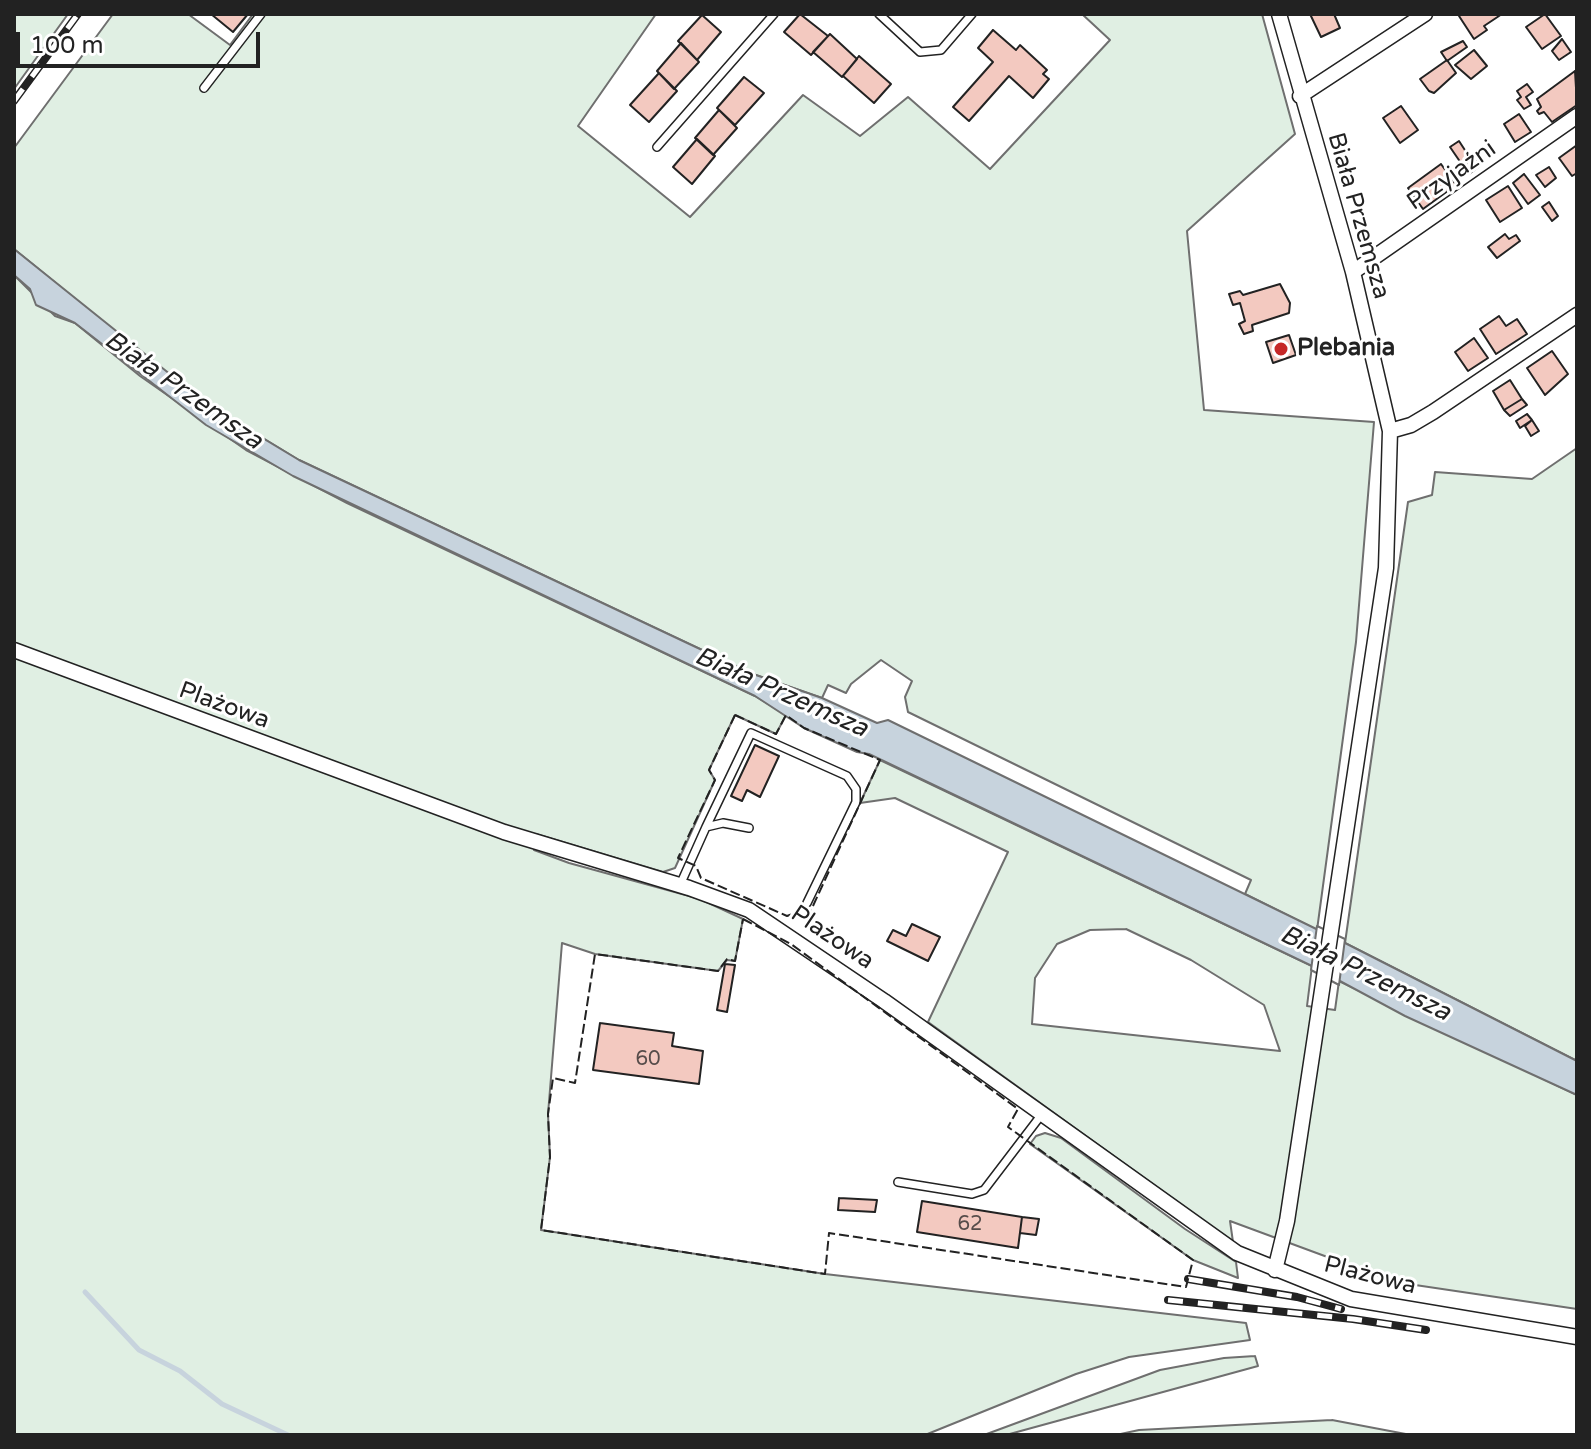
<!DOCTYPE html>
<html>
<head>
<meta charset="utf-8">
<style>
	body { margin:0 }
	#map { position:relative; width:1591px; height:1449px; overflow:hidden; background:#fff; font-family:"Varela Round",sans-serif }
	canvas { display:block }
	.frame { position:absolute; inset:0; border:16px solid #222; pointer-events:none }
	.scale { position:absolute; left:16px; top:32px; width:244px; height:36px; box-sizing:border-box; border:4px solid #222; border-top:0; padding-left:10px; font-size:24px; line-height:28px; white-space:nowrap; color:#222; -webkit-text-stroke:6px #fff; paint-order:stroke }
</style>
</head>
<body>
<div id="map">
<canvas width="1591" height="1449"></canvas>
<div class="frame"></div>
<div class="scale">100 m</div>
</div>
<script>
const ctx = document.querySelector('canvas').getContext('2d');
ctx.lineJoin = 'round';
function paint(path, color) { ctx.fillStyle = color; ctx.fill(path, 'evenodd'); }
const shape = rows => new Path2D(rows.map(r => 'M' + r).join(''));
function stroke(path, color, width, dash) { ctx.strokeStyle = color; ctx.lineWidth = width; ctx.lineCap = dash ? 'butt' : 'round'; ctx.setLineDash(dash || []); ctx.stroke(path); }
function drawText(font, color, halo, rows, align = 'center') {
  ctx.font = font + ' "Varela Round",sans-serif'; ctx.lineWidth = 6; ctx.setLineDash([]); ctx.textBaseline = 'middle'; ctx.strokeStyle = halo; ctx.fillStyle = color; for (const [text, x, y, turn = 0] of rows) {
    ctx.save(); ctx.translate(x, y); ctx.rotate((+turn || 0) * Math.PI / 180); ctx.textAlign = isNaN(turn) ? turn : align; if (halo) ctx.strokeText(text, 0, 0); ctx.fillText(text, 0, 0); ctx.restore();
  }
}
const green = shape([
	[14,14,68,14,14,89,14,14],
	[113,14,188,14,230,45,253,14,656,14,578,126,690,217,803,95,860,136,908,97,990,169,1110,40,1082,14,1262,14,1295,134,1187,231,1204,410,1374,422,1356,642,1317,930,1245,894,1251,880,908,712,905,697,912,681,881,660,851,684,846,693,828,685,822,698,753,674,299,460,212,407,160,368,14,249,14,148,113,14],
	[14,275,55,316,75,323,140,376,246,450,347,503,755,696,786,715,776,734,735,715,709,770,715,780,675,868,663,872,536,834,534,850,569,863,700,899,743,919,735,961,727,960,718,971,595,954,562,943,548,1114,550,1157,541,1230,825,1274,1246,1323,1250,1340,1129,1357,1076,1374,925,1435,14,1435,14,275],
	[1577,448,1577,1061,1345,943,1408,502,1432,495,1435,472,1532,479,1577,448],
	[880,760,1312,966,1307,1006,1335,1010,1339,981,1577,1095,1577,1309,1395,1282,1230,1221,1233,1242,928,1022,1008,852,895,798,860,803,880,760],
	[1126,929,1191,960,1264,1005,1280,1051,1032,1024,1035,978,1057,944,1090,930,1126,929],
	[1045,1133,1061,1138,1185,1229,1236,1262,1238,1278,1193,1260,1030,1144,1036,1136,1045,1133],
	[1255,1356,1258,1366,1006,1435,984,1435,1160,1370,1224,1358,1255,1356],
	[1332,1420,1411,1435,1116,1435,1139,1430,1332,1420]
]);
paint(green, '#e0efe3');
stroke(green, '#6f6f6f', 2);
const water = shape([
	[14,249,211,407,299,460,753,674,822,698,877,723,888,720,1345,943,1577,1061,1577,1095,1405,1016,1312,966,869,754,857,752,804,728,755,696,293,476,206,425,75,323,36,305,30,289,14,275,14,249]
]);
paint(water, '#c7d3dd');
stroke(water, '#6f6f6f', 2);
const pier = shape([
	[1317,926,1345,939,1339,985,1311,970,1317,926]
]);
paint(pier, '#fff');
stroke(pier, '#6f6f6f', 2);
stroke(shape([
	[85,1292,139,1350,180,1371,222,1404,288,1435]
]), '#c7d3dd', 5);
const building = shape([
	[211,14,248,14,233,32,211,14],
	[800,14,828,36,811,55,784,32,800,14],
	[1310,14,1334,14,1340,28,1321,37,1310,14],
	[1462,14,1502,14,1484,26,1487,30,1474,39,1459,16,1462,14],
	[1545,14,1561,36,1542,49,1526,27,1545,14],
	[702,15,721,32,697,60,678,41,702,15],
	[993,30,1016,50,1020,45,1047,70,1043,74,1049,79,1033,98,1009,76,969,121,953,107,993,62,978,48,993,30],
	[830,34,857,59,842,77,813,52,830,34],
	[1562,39,1571,52,1559,60,1552,51,1562,39],
	[1463,41,1467,47,1447,61,1441,52,1463,41],
	[681,43,699,62,674,89,657,71,681,43],
	[1474,50,1487,66,1471,79,1455,65,1474,50],
	[859,56,891,84,874,103,843,76,859,56],
	[1447,60,1456,73,1434,93,1429,91,1420,79,1447,60],
	[1575,71,1577,105,1552,122,1544,112,1539,114,1537,111,1541,107,1537,99,1575,71],
	[659,73,677,91,649,122,630,105,659,73],
	[744,77,764,93,735,125,717,108,744,77],
	[1527,84,1533,92,1526,97,1531,105,1524,109,1517,100,1521,97,1517,91,1527,84],
	[1401,106,1418,130,1400,143,1383,118,1401,106],
	[719,110,737,128,713,155,695,138,719,110],
	[1519,114,1531,132,1515,142,1504,124,1519,114],
	[697,139,715,156,692,184,673,167,697,139],
	[1459,141,1472,161,1463,166,1450,147,1459,141],
	[1577,145,1577,173,1572,176,1559,158,1577,145],
	[1474,159,1480,166,1469,174,1463,167,1474,159],
	[1441,164,1456,185,1423,209,1408,188,1441,164],
	[1549,167,1556,178,1545,187,1536,175,1549,167],
	[1524,174,1540,195,1528,204,1513,183,1524,174],
	[1508,186,1522,208,1500,222,1486,200,1508,186],
	[1549,202,1558,216,1552,221,1542,207,1549,202],
	[1505,234,1509,239,1516,235,1520,241,1497,258,1488,247,1505,234],
	[1280,284,1290,303,1289,313,1252,325,1253,331,1244,334,1239,324,1245,321,1240,303,1233,305,1229,294,1240,291,1243,295,1280,284],
	[1499,316,1506,326,1517,319,1527,334,1496,354,1480,329,1499,316],
	[1289,335,1296,355,1273,363,1266,342,1289,335],
	[1474,338,1488,358,1468,371,1455,352,1474,338],
	[1552,351,1568,374,1545,395,1527,368,1552,351],
	[1510,380,1522,399,1504,410,1493,391,1510,380],
	[1522,399,1527,405,1510,416,1504,410,1522,399],
	[1527,414,1532,420,1520,428,1516,421,1527,414],
	[1532,420,1539,431,1531,436,1525,426,1532,420],
	[755,745,779,756,760,797,747,790,742,801,731,796,755,745],
	[912,924,940,937,928,961,887,941,893,930,906,936,912,924],
	[725,964,735,965,727,1012,717,1010,725,964],
	[600,1023,674,1033,672,1046,703,1051,699,1084,593,1070,600,1023],
	[839,1198,877,1200,875,1212,838,1210,839,1198],
	[922,1201,1022,1217,1018,1248,917,1232,922,1201],
	[1022,1217,1039,1219,1036,1235,1020,1233,1022,1217]
]);
paint(building, '#f3c9c0');
stroke(building, '#222', 2);
const service = shape([
	[879,14,920,52,941,50,972,14],
	[204,88,261,14],
	[657,147,774,14],
	[706,827,751,733,847,776,856,789,856,802,807,903],
	[680,885,706,827,723,823,749,828],
	[898,1182,972,1194,984,1190,1042,1114]
]);
const minor = shape([
	[1300,96,1425,14],
	[1353,272,1577,116],
	[1390,431,1411,425,1433,412,1577,315],
	[14,650,504,832,689,888,749,910,884,1001,1237,1253,1351,1299,1577,1337],
	[1275,1270,1287,1221,1386,568,1390,431,1353,272,1279,14]
]);
stroke(service, '#222', 10);
stroke(minor, '#222', 17);
stroke(service, '#fff', 7);
stroke(minor, '#fff', 14);
const rail = shape([
	[14,101,78,14],
	[1188,1279,1297,1297,1341,1309],
	[1168,1300,1353,1319,1426,1330]
]);
stroke(rail, '#222', 8);
stroke(rail, '#fff', 5, [15]);
stroke(shape([
	[735,715,776,734,786,715,804,728,880,760,807,919,795,913,787,916,701,878,696,866,678,858,715,780,709,770,735,715],
	[743,919,791,944,1018,1109,1008,1127,1193,1260,1186,1287,829,1233,825,1274,541,1230,550,1157,548,1114,553,1078,575,1083,595,954,718,971,727,959,735,961,743,919]
]), '#222', 2, [10, 4]);
for (const [x, y, r, color] of [
	[1281,349,8,"#c62828"]
]) { const dot = new Path2D(); dot.arc(x, y, r, 0, 2 * Math.PI); ctx.fillStyle = color; ctx.fill(dot); stroke(dot, '#fff', 3); }
drawText('20px', '#564c4a', null, [
	["60",648,1060],
	["62",970,1225]
]);
drawText('24px', '#222', '#fff', [
	["Przyjaźni",1452,176,-35],
	["Biała Przemsza",1358,216,74],
	["Plażowa",224,706,20],
	["Plażowa",832,938,34],
	["Plażowa",1370,1276,14]
]);
drawText('bold 24px', '#222', '#fff', [
	["Plebania",1297,349]
], 'left');
drawText('italic 26px', '#222', '#fff', [
	["Biała Przemsza",183,391,35],
	["Biała Przemsza",781,693,24],
	["Biała Przemsza",1365,974,26]
]);
</script>
</body>
</html>
